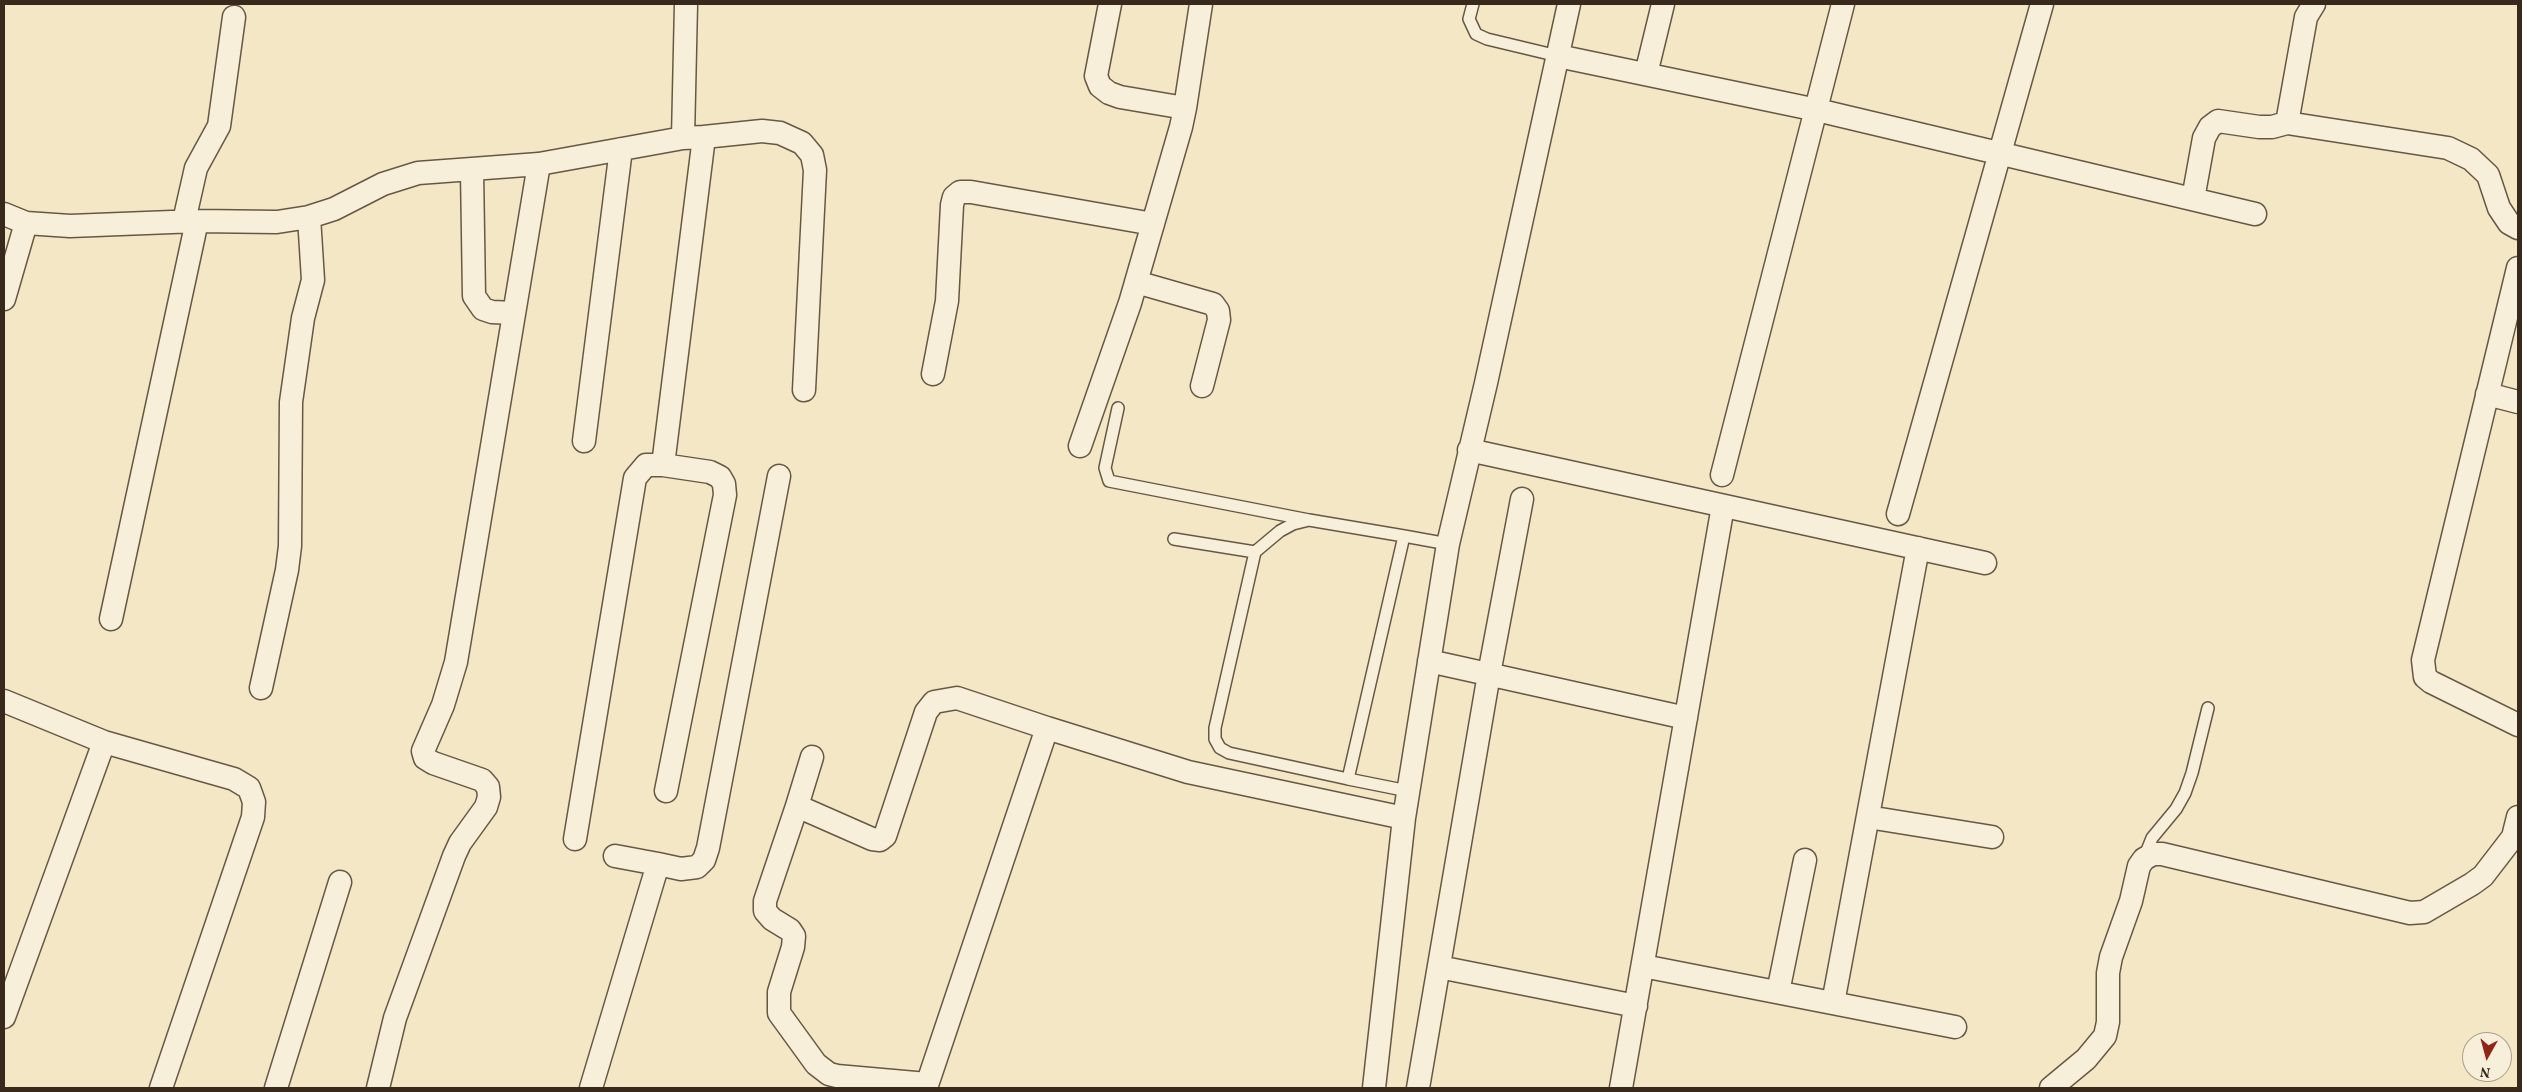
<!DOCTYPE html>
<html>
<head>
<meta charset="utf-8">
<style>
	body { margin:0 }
	#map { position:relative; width:2522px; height:1092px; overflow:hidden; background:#f3e7c5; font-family:Vollkorn,serif }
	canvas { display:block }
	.frame { position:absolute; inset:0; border:5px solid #38291c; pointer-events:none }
	.north { position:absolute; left:2462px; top:1032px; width:50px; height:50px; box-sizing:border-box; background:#f7efd9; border:1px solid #aba08d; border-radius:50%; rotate:187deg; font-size:14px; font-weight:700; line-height:20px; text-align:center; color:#38291c }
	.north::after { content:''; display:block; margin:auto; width:18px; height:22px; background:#8f2418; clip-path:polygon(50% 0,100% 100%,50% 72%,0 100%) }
</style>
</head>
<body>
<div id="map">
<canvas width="2522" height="1092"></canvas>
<div class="frame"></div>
<div class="north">N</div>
</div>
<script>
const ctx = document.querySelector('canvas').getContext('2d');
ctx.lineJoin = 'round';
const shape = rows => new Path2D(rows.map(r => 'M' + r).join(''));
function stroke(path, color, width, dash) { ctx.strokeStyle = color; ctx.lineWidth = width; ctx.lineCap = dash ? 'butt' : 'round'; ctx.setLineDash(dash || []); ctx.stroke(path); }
const lane = shape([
	[1473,4,1469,19,1476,34,1487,39,1558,56],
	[1118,408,1105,468,1109,481,1309,520],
	[1174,539,1255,552,1280,531,1293,524,1309,520,1404,536],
	[1255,552,1215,728,1215,739,1220,748,1229,753,1348,779],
	[1408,791,1348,779,1404,536,1448,544],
	[2144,858,2152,838,2176,809,2185,793,2192,773,2208,708]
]);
const street = shape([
	[2314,4,2306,17,2287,123,2448,148,2471,159,2488,175,2499,208,2509,223,2518,228],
	[1558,56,1817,110,2255,214],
	[1646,74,1663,4],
	[1185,108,1201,4],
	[704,137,762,131,780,133,802,143,812,155,815,170,804,390],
	[683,138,686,4],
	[472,171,474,296,483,309,492,312,514,313],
	[2193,199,2204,138,2210,127,2218,121,2259,127,2272,127,2287,123],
	[4,214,26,223,70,226,197,221,277,222,309,217,334,209,383,184,418,173,539,164,683,138,704,137,663,465,710,472,720,477,724,484,725,495,666,791],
	[184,221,196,168,219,126,234,17],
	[2518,268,2423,660,2425,677,2431,682,2518,725],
	[1136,282,1213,304,1218,311,1219,320,1202,386],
	[4,299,26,223],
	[933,374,947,301,952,205,954,197,960,192,971,192,1153,224],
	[2487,394,2518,402],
	[584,441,621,149],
	[1080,446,1130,303,1181,127,1185,108,1120,97,1109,93,1100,86,1096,76,1110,4],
	[1469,450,1985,563],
	[1722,475,1843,4],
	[1898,514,2042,4],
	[111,619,197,221],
	[1429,661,1686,718],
	[261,688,287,570,290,546,291,402,303,318,313,280,309,217],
	[4,701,104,742,234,779,249,788,254,802,253,817,161,1088],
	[797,806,812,757],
	[1868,817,1992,837],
	[2513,837,2518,817],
	[575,839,635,478,646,465,663,465],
	[615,856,658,864],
	[1643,966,1955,1027],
	[1439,967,1636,1006],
	[1778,992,1805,860],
	[1833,1003,1918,548],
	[4,1017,104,742],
	[927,1084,837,1076,829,1074,816,1064,779,1013,779,992,793,947,794,936,790,930,772,919,765,911,765,901,797,806,872,839,880,840,885,836,926,712,934,702,957,698,1047,728],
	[276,1088,340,882],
	[378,1088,395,1018,454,856,460,843,486,807,489,797,488,787,482,780,433,763,425,758,423,751,443,705,456,662,539,164],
	[591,1088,658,864,681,869,697,867,704,860,708,848,779,476],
	[926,1088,1047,728,1188,772,1404,818],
	[1374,1088,1404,818,1448,544,1486,383,1569,4],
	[1418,1088,1489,674,1522,499],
	[1621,1088,1723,506],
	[2051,1088,2086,1059,2105,1036,2108,1022,2108,973,2111,957,2131,901,2139,866,2144,859,2153,854,2162,854,2410,913,2424,912,2472,884,2483,876,2513,837,2518,838]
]);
stroke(lane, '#675846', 14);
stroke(street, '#675846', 25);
stroke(lane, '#f7efd9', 11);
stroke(street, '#f7efd9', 22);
</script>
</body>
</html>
